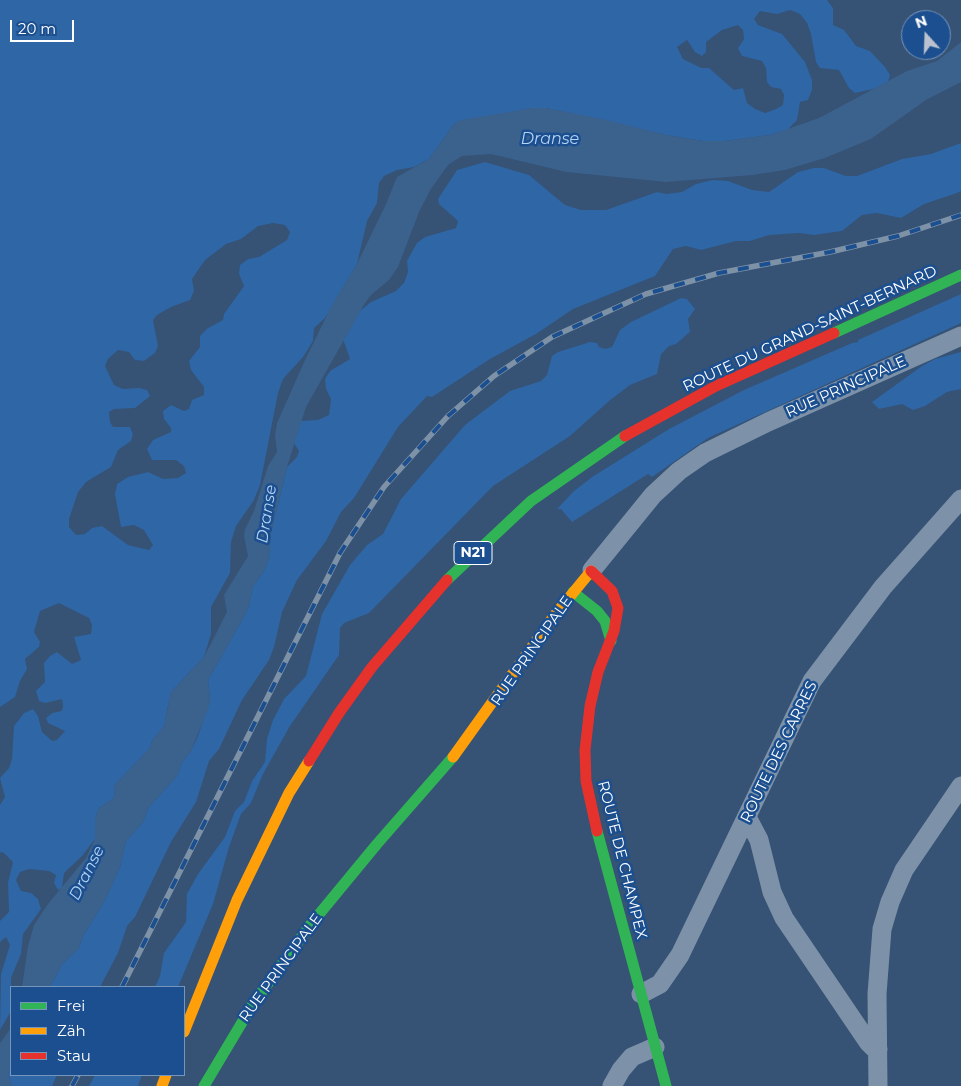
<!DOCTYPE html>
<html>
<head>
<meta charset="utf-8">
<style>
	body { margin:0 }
	#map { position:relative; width:961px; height:1086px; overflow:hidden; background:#365274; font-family:Montserrat,sans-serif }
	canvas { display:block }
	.legend { position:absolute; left:10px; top:986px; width:175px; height:90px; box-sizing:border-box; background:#1b4f8f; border:1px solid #7695bc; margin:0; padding:6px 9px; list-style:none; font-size:15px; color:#fff }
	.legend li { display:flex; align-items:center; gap:10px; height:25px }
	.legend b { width:25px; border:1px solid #7695bc }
	.north { position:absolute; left:901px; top:10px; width:50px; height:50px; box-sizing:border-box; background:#1b4f8f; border:1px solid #7695bc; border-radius:50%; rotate:340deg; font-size:14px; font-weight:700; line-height:20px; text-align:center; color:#fff }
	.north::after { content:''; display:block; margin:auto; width:18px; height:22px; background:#b9c2ce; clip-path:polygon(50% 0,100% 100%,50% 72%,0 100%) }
	.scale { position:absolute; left:10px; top:20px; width:64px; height:22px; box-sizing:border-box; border:2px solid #fff; border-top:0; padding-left:6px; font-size:15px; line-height:18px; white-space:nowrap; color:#fff; -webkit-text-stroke:4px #1b4f8f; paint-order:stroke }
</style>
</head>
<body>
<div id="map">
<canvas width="961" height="1086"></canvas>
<ul class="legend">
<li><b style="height:6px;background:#30b455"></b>Frei</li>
<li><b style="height:6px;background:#ff9f0a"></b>Zäh</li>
<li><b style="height:6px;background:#e5322d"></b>Stau</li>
</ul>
<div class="north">N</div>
<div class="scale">20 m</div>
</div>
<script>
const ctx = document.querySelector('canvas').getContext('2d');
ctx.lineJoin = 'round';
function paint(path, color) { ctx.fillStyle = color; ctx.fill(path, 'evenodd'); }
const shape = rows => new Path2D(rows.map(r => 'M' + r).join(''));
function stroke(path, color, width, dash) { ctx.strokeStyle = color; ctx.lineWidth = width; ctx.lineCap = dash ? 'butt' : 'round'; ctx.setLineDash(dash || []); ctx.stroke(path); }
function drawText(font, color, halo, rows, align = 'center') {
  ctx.font = font + ' Montserrat,sans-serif'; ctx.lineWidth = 5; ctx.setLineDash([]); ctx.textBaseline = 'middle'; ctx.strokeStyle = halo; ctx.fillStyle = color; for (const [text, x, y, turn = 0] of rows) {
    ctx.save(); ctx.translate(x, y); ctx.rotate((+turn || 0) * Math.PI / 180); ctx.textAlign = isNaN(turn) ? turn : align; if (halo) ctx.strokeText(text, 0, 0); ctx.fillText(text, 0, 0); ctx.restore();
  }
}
paint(shape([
	[0,0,827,0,833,8,833,25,844,30,856,46,870,51,885,67,890,75,888,82,882,87,855,93,849,88,839,70,820,68,816,62,811,34,807,23,800,14,790,10,777,14,760,11,754,19,758,25,782,34,805,62,812,80,812,90,808,100,800,102,797,120,787,130,770,135,725,141,703,141,666,135,546,108,532,108,454,124,429,159,414,167,397,170,384,176,379,183,377,203,367,221,357,264,325,318,314,328,313,341,303,357,283,379,278,393,260,485,254,500,236,526,231,542,230,573,211,607,211,634,204,657,171,692,164,726,152,741,150,748,115,785,114,798,99,808,95,819,95,839,82,856,64,873,62,888,58,890,54,883,56,875,49,871,29,869,20,872,16,880,21,891,31,893,38,899,41,909,23,934,21,954,11,978,11,1011,0,1030,1,974,10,945,6,937,0,942,0,921,9,912,8,883,13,862,4,853,0,852,0,805,5,797,0,778,9,768,12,759,14,726,24,713,33,709,38,716,42,732,52,741,57,740,65,731,48,723,46,718,52,713,62,711,63,706,62,699,45,703,39,701,36,691,45,682,44,663,50,656,57,652,72,664,81,660,74,637,91,634,92,625,89,618,59,603,40,611,34,632,40,642,39,647,25,659,27,669,20,681,15,697,0,707],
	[738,25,743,30,744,39,738,48,742,56,762,61,766,68,767,82,771,87,781,89,784,95,783,105,776,109,765,113,755,109,747,103,743,88,734,90,709,68,701,68,683,59,677,47,687,40,695,52,702,56,706,52,706,42,722,30],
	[273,223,285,225,290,232,287,240,259,257,248,259,240,265,239,274,244,286,224,314,223,320,208,328,200,336,200,347,189,361,191,370,204,387,204,395,192,400,189,409,184,411,171,405,163,411,164,419,171,428,171,432,153,440,147,449,152,460,176,460,184,466,186,473,178,478,163,479,148,472,128,477,117,484,115,494,121,527,134,525,144,530,153,545,149,550,128,545,102,526,92,528,85,534,76,535,69,527,69,519,78,492,86,482,111,467,118,450,131,441,133,434,130,427,113,427,110,422,109,412,114,409,135,408,150,396,147,390,139,388,123,389,114,385,105,366,108,359,118,350,129,352,135,360,144,361,155,353,158,346,153,320,157,315,171,307,190,300,194,291,192,279,205,260,226,244,241,239,258,226],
	[961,143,961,191,957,193,924,204,901,218,877,213,862,215,842,231,814,235,799,233,769,235,750,241,736,241,701,250,686,246,673,249,655,276,573,309,536,334,490,359,432,397,427,396,398,427,354,498,341,512,326,541,297,580,282,612,274,647,269,660,242,700,219,749,209,761,196,802,171,842,135,917,127,926,118,953,100,987,50,987,62,964,79,948,83,936,105,900,120,867,126,841,143,822,149,807,177,776,182,762,191,751,198,736,210,700,208,680,241,622,249,606,253,586,264,571,269,558,271,533,287,467,297,457,299,451,294,443,301,421,318,420,329,415,331,399,326,389,325,379,330,371,350,359,342,336,350,319,371,302,396,291,404,283,408,272,407,261,417,243,425,237,456,228,458,221,439,204,438,199,457,170,485,162,529,175,565,205,581,210,606,210,657,192,666,194,682,192,696,184,712,180,728,181,752,190,769,192,798,172,814,168,824,168,846,176,857,176,902,159,931,154],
	[961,294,961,323,708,438,652,477,648,474,572,522,561,509,557,509,574,491,592,477,669,429,744,390,852,343,858,342,858,340],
	[681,298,687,299,695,309,688,319,690,332,676,344,669,346,661,354,657,374,630,385,609,401,570,436,493,486,369,613,344,623,340,628,339,655,290,726,263,774,251,803,241,814,229,847,213,904,178,987,155,987,160,976,164,953,186,922,187,894,198,874,225,837,235,811,244,802,252,781,265,762,267,739,273,720,284,699,306,676,322,614,350,565,367,545,383,534,401,499,465,425,510,391,541,381,547,375,552,356,558,352,590,342,597,343,599,347,605,349,612,347,620,330,631,322],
	[961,352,961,389,947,392,925,406,913,410,902,404,879,409,872,402,922,366,935,359],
	[11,1063,11,1075,57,1075,52,1086,12,1086,8,1075],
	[95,1075,142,1075,138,1086,89,1086]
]), '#2f66a5');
paint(shape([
	[961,42,961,82,926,100,871,139,825,158,785,170,753,175,666,182,566,172,491,154,462,156,448,165,431,189,419,212,398,267,389,280,371,295,365,303,306,407,287,467,271,533,269,558,264,571,253,586,249,606,241,622,208,680,210,700,208,709,191,751,182,762,177,776,149,807,143,822,126,841,120,867,105,900,83,936,79,948,62,964,50,987,22,987,28,946,34,925,48,904,86,858,95,839,95,819,99,808,114,798,115,785,150,748,152,741,164,726,171,692,204,657,227,612,224,595,248,556,244,536,245,529,254,511,268,466,277,452,275,435,277,423,305,360,332,305,357,264,386,204,397,177,429,159,454,124,461,120,532,108,546,108,607,120,666,135,703,141,725,141,770,135,819,118,907,71,937,61],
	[11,1028,11,1063,8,1075,12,1086,0,1086,0,1043]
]), '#3b618d');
stroke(shape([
	[592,570,653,495,679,471,705,453,768,422,961,336],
	[747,817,759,840,772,892,784,918,868,1042,874,1048,878,1049],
	[641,994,660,984,680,955,812,681,883,587,961,499],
	[612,1086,621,1070,632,1057,655,1047],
	[878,1086,877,994,882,929,890,902,904,870,961,786]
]), '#7d92a8', 19);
stroke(shape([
	[834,333,961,275],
	[447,580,531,501,625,436],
	[573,592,597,611,605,621,611,641],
	[597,831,666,1086],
	[204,1086,253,1004,311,924,377,844,453,757]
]), '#30b455', 11);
stroke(shape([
	[453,757,554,616,591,571],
	[184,1032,237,900,289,793,309,761],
	[162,1086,166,1075]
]), '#ff9f0a', 11);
stroke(shape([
	[625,436,716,386,834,333],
	[591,571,612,591,618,608,614,631,598,672,590,706,585,750,586,781,597,831],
	[309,761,339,713,372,667,447,580]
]), '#e5322d', 11);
const rail = shape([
	[122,987,340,553,384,487,448,416,494,376,552,337,646,294,719,273,830,252,898,236,961,215],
	[72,1086,78,1075]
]);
stroke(rail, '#7e92a7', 5.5);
stroke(rail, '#1b4f8f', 4, [11]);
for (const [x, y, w] of [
	[473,553,38]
]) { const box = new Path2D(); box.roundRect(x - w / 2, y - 11.5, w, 23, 4); ctx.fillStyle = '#1b4f8f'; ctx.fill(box); stroke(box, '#fff', 1); }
drawText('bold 14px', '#fff', null, [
	["N21",473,553]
]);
drawText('15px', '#fff', '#1b4f8f', [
	["ROUTE DU GRAND-SAINT-BERNARD",810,329,-25],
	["RUE PRINCIPALE",846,387,-24],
	["RUE PRINCIPALE",532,651,-55],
	["ROUTE DES CARRES",779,752,-64],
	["ROUTE DE CHAMPEX",622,860,76],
	["RUE PRINCIPALE",281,968,-54]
]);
drawText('italic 16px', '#b5d3f5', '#1b4f8f', [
	["Dranse",550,139],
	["Dranse",267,514,-81],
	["Dranse",87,873,-63]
]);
</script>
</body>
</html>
